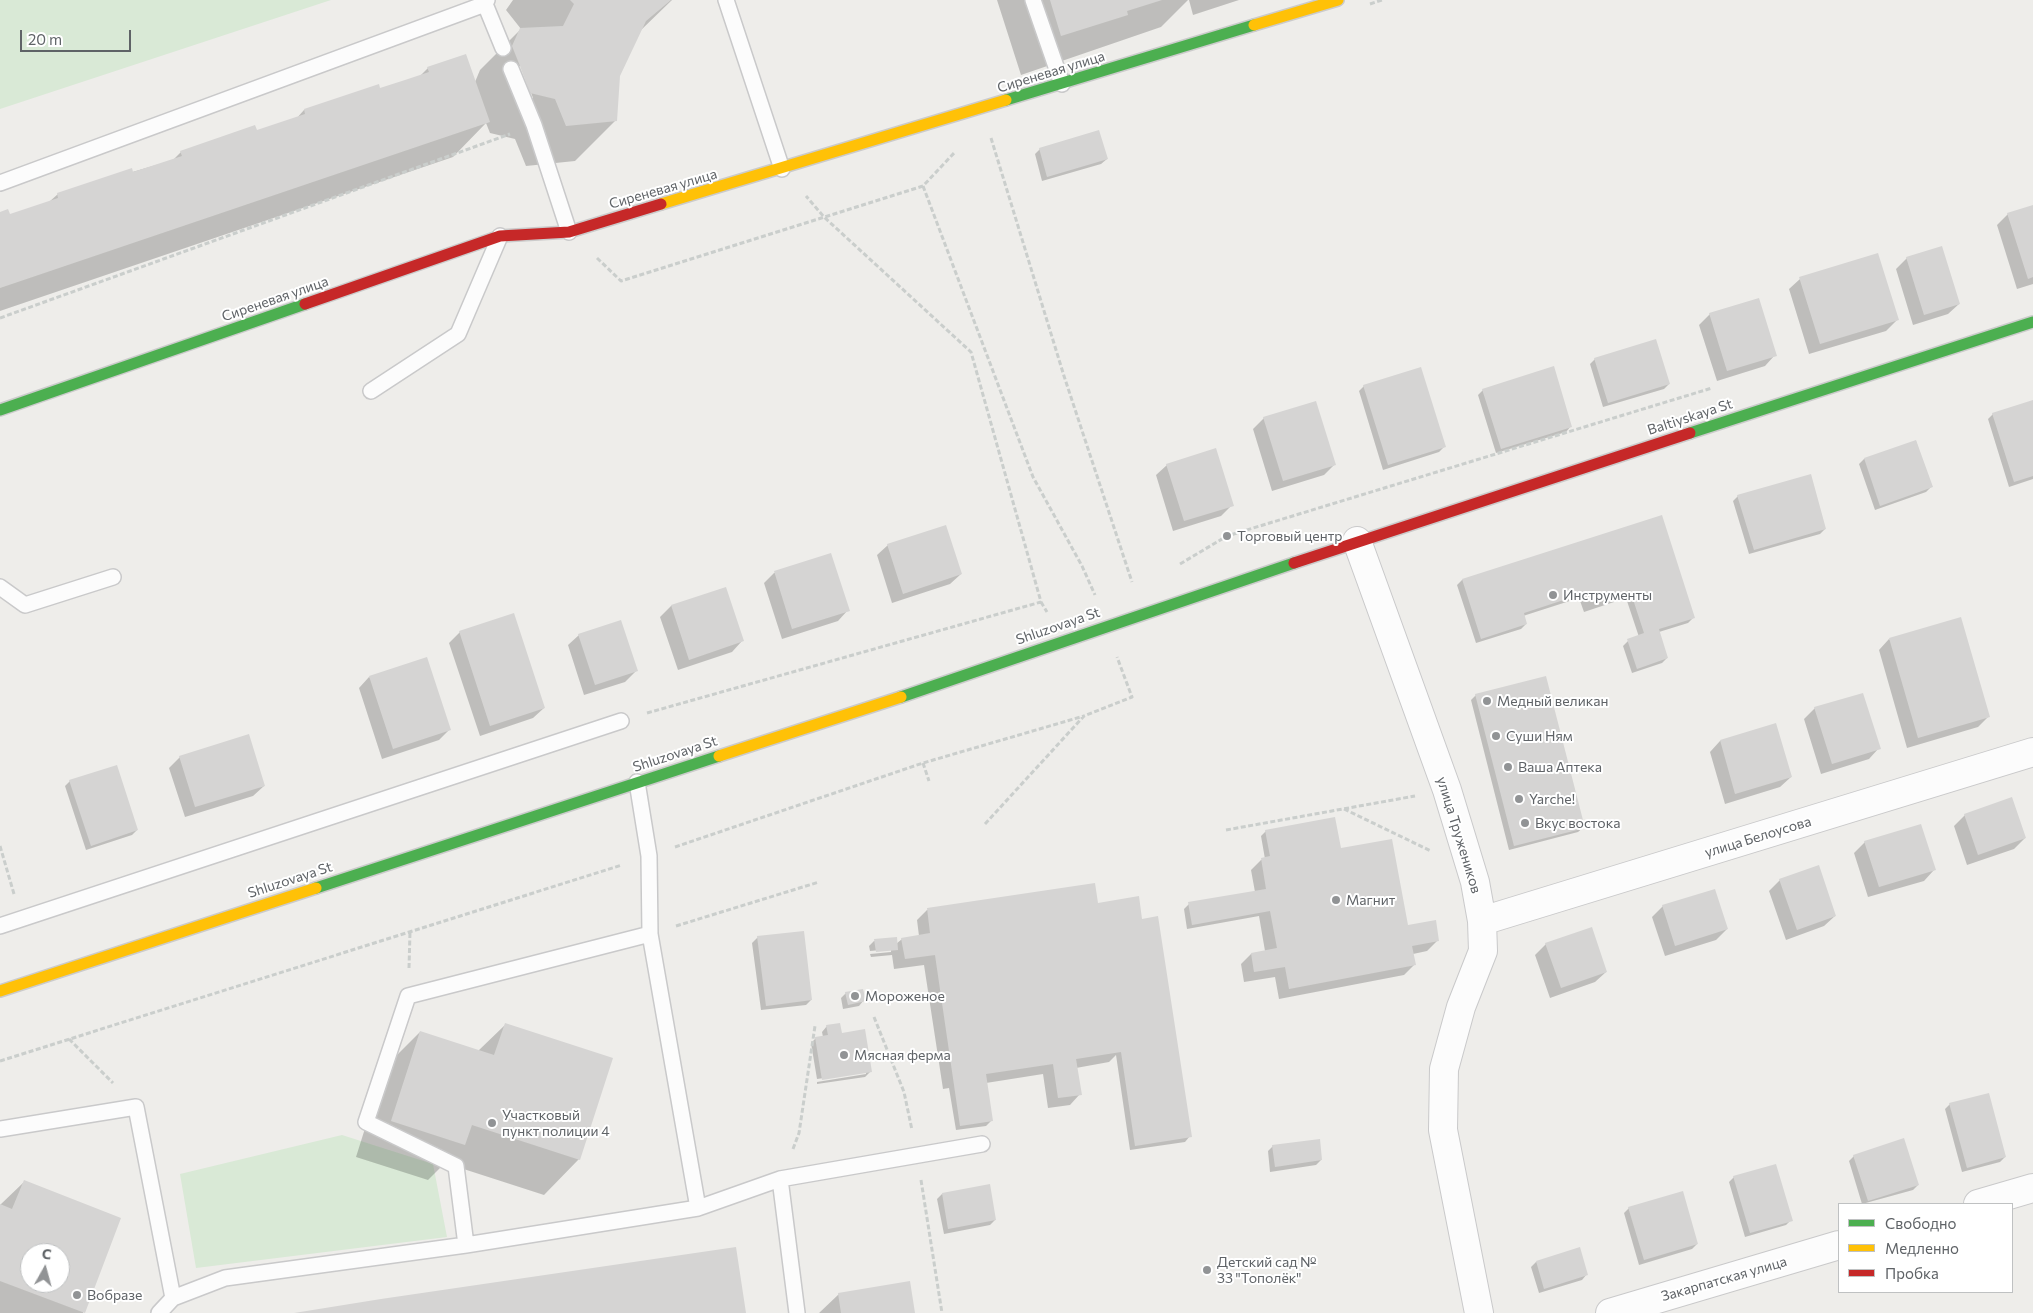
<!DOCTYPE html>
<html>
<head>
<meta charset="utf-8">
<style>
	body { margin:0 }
	#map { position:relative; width:2033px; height:1313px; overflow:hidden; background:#eeedea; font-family:Commissioner,sans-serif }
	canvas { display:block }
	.legend { position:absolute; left:1838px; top:1203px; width:175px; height:90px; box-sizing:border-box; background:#fff; border:1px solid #bfc1c2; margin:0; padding:6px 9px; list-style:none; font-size:15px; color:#5f6367 }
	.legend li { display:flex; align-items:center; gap:10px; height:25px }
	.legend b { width:25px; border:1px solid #bfc1c2 }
	.north { position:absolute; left:20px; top:1243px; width:50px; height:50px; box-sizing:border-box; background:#fff; border:1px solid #bfc1c2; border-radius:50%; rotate:7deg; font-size:14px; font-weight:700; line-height:20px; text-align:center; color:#5f6367 }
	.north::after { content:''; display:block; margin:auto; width:18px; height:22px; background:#919395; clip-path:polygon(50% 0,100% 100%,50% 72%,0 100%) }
	.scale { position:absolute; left:20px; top:30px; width:111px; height:22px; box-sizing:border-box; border:2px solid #5f6367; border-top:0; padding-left:6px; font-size:15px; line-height:18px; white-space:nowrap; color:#5f6367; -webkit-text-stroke:4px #fff; paint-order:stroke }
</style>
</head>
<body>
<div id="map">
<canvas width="2033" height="1313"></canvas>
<ul class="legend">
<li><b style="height:6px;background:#4caf50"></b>Свободно</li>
<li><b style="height:6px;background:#ffc107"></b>Медленно</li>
<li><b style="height:6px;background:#c62828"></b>Пробка</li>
</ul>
<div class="north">С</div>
<div class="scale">20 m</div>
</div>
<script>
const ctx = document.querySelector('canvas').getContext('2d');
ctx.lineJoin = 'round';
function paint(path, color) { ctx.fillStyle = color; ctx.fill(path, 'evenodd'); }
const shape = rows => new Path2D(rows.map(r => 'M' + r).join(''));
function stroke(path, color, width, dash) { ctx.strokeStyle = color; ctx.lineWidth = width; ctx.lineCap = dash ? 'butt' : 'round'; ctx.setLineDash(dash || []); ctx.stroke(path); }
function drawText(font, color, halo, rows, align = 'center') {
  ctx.font = font + ' Commissioner,sans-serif'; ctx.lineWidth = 4; ctx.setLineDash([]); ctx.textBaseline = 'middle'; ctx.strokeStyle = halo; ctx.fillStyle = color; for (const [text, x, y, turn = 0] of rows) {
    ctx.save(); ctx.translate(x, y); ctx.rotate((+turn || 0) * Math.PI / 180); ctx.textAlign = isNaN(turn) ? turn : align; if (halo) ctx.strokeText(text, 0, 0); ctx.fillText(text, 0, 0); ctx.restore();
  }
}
paint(shape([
	[0,0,331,0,0,109],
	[342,1135,433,1164,447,1237,196,1268,180,1174]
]), '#d9e9d6');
paint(shape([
	[513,0,672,0,640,31,618,76,616,120,575,161,526,166,515,139,490,133,486,123,453,157,0,311,0,213,9,216,49,202,58,194,173,160,181,152,256,132,296,119,304,110,380,90,420,76,428,68,475,82,480,70,521,29,506,10],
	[518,66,521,66,533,98,531,99],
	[997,0,1188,0,1161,27,1021,75],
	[1189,0,1239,0,1193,15],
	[1040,149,1107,159,1101,164,1042,181,1035,154],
	[2033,206,2033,284,2017,289,1997,225,2008,214],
	[1907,258,1959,304,1948,314,1913,325,1896,269],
	[1800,279,1897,320,1886,331,1809,354,1789,289],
	[1710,314,1775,355,1765,366,1717,381,1699,325],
	[1595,359,1669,384,1664,389,1603,407,1590,364],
	[1364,386,1444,447,1439,452,1383,470,1359,391],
	[1483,390,1571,426,1566,432,1496,453,1478,395],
	[2033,401,2033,479,2009,487,1988,419,1993,414],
	[1264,418,1335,464,1324,475,1272,491,1253,429],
	[1916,441,1931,487,1926,492,1875,510,1859,464,1864,459],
	[1167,465,1232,505,1221,516,1173,531,1156,475],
	[1738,496,1825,529,1820,534,1749,554,1733,501],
	[1661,517,1694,617,1688,623,1659,632,1667,658,1662,663,1632,673,1623,646,1628,641,1639,637,1626,598,1584,612,1579,598,1523,616,1526,624,1521,629,1476,643,1457,585,1462,580],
	[888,545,961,574,950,584,892,603,877,555],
	[830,554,848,610,838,621,782,639,764,583,774,573],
	[725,588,742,641,732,652,678,670,660,617,671,606],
	[460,632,544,708,533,718,480,736,449,643],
	[579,635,636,671,625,682,584,695,568,645],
	[1889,639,1988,717,1978,727,1907,748,1879,650],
	[369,677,450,729,439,740,382,759,359,688],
	[1476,695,1584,827,1578,832,1509,850,1471,700],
	[1815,708,1879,748,1869,759,1821,774,1804,719],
	[1776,725,1791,777,1780,787,1725,804,1710,752,1720,741],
	[180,757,264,786,253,796,185,817,169,768],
	[70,781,137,830,132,835,86,850,65,786],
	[1965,815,2025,838,2014,849,1967,865,1954,826],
	[1266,831,1340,850,1407,927,1438,940,1427,951,1413,954,1415,964,1404,975,1279,999,1275,977,1244,982,1241,964,1251,954,1265,951,1259,916,1187,929,1184,909,1189,904,1255,892,1251,870,1261,860,1265,859,1261,836],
	[1865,842,1934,870,1924,881,1868,897,1854,853],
	[1780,880,1835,916,1824,926,1786,940,1769,891],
	[1097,904,1141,918,1190,1136,1185,1142,1130,1150,1116,1055,1109,1062,1076,1068,1080,1094,1070,1105,1048,1108,1043,1074,986,1083,991,1121,986,1126,956,1130,949,1088,943,1089,924,965,894,969,892,955,871,957,870,954,891,952,891,949,870,951,869,946,874,941,896,944,902,939,919,936,917,920,927,910],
	[1663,906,1727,929,1716,940,1665,956,1652,917],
	[758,937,811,1000,806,1005,761,1010,752,943],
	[1546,944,1606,972,1595,982,1550,998,1535,955],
	[846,993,864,1000,859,1006,843,1009,841,998],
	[505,1025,579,1159,544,1195,445,1163,428,1180,356,1157,384,1068,420,1032,478,1051],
	[827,1026,841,1034,870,1072,865,1077,817,1084,817,1082,866,1074,866,1072,817,1079,811,1043,816,1038,823,1037,822,1032],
	[1950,1104,2005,1157,2000,1162,1962,1172,1945,1109],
	[1273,1146,1321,1160,1316,1165,1270,1172,1268,1151],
	[1854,1156,1918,1185,1913,1190,1862,1204,1849,1161],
	[1734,1177,1791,1220,1786,1225,1745,1237,1729,1182],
	[24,1182,120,1219,83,1313,0,1313,0,1205],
	[30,1253,60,1253,60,1283,30,1283],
	[942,1194,995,1220,990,1225,944,1234,937,1199],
	[1629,1208,1697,1244,1692,1249,1639,1265,1624,1213],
	[1536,1262,1587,1274,1582,1280,1539,1293,1531,1267],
	[839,1294,913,1313,819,1313]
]), '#0003');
paint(shape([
	[570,0,671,0,646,21,620,76,617,121,566,126,555,99,530,93,520,66,512,46,520,28,563,26,574,4],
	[1050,0,1162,0,1127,11,1128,15,1061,36],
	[466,54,490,122,0,288,0,212,8,209,10,214,58,198,57,193,132,168,133,172,182,156,180,151,255,125,257,130,305,114,304,109,379,84,380,88,405,80,429,72,427,67],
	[1099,130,1108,159,1047,177,1039,148],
	[2033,205,2033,277,2028,279,2007,213],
	[1942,246,1960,304,1924,315,1906,257],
	[1878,253,1899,320,1820,344,1799,277],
	[1759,298,1777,356,1727,371,1709,313],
	[1656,339,1670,384,1608,403,1594,358],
	[1554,366,1572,427,1501,449,1482,389],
	[1421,367,1446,447,1388,465,1363,385],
	[2033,400,2033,476,2014,482,1992,413],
	[1316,401,1336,465,1283,481,1263,417],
	[1916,440,1933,487,1880,506,1864,458],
	[1216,448,1234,506,1184,521,1166,464],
	[1811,474,1826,529,1754,550,1737,495],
	[1662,515,1695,618,1659,629,1668,658,1637,669,1627,639,1644,633,1630,590,1594,602,1591,591,1524,613,1527,624,1481,639,1462,579],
	[946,525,962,574,903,594,887,544],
	[831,553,850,611,792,629,774,571],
	[726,587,744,641,689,660,671,605],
	[514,613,545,708,490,726,459,631],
	[1961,617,1990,717,1918,738,1889,638],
	[621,620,638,671,595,685,578,634],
	[427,657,451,730,393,749,369,676],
	[1546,676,1585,828,1514,846,1475,694],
	[1863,693,1881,749,1832,764,1814,707],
	[1776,723,1792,777,1735,794,1720,740],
	[249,734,265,786,195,807,179,756],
	[117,765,138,830,91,846,69,780],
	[2012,797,2026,838,1978,855,1964,814],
	[1335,817,1341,848,1392,839,1408,925,1436,920,1439,941,1412,946,1416,965,1289,989,1285,967,1254,972,1251,953,1277,948,1270,911,1192,925,1188,902,1266,889,1261,858,1270,856,1265,830],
	[1921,824,1936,870,1879,887,1864,841],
	[1819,865,1836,916,1797,930,1779,879],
	[1095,883,1098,903,1139,896,1142,919,1158,916,1192,1137,1135,1146,1121,1052,1076,1059,1082,1095,1058,1098,1053,1064,986,1074,993,1121,960,1126,935,955,905,959,901,938,930,933,927,908],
	[1715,889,1728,929,1675,946,1662,905],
	[1592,927,1607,972,1561,988,1545,943],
	[804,931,812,1000,766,1006,757,936],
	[897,937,898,950,876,952,874,939],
	[863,989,866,1001,848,1005,845,992],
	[505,1023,613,1058,580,1160,472,1125,465,1145,391,1121,420,1031,494,1055],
	[840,1023,842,1033,865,1029,872,1072,822,1080,815,1037,828,1035,826,1025],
	[1989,1093,2006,1157,1967,1168,1949,1103],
	[1904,1138,1919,1185,1868,1201,1853,1155],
	[1320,1139,1322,1160,1275,1167,1272,1145],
	[1776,1164,1793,1221,1750,1233,1733,1176],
	[24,1180,121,1218,85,1313,0,1281,0,1204,12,1209],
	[30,1253,60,1253,60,1283,30,1283],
	[990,1184,996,1220,948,1229,942,1193],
	[1683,1191,1698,1244,1644,1260,1628,1207],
	[736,1247,746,1313,294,1313,381,1299],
	[1580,1247,1588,1275,1544,1289,1536,1261],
	[910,1281,915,1313,841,1313,838,1293]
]), '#d5d4d3');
const lane = shape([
	[726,0,782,169],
	[1033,0,1062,84],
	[485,4,503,48],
	[511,69,534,125,569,232],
	[0,183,485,4,487,0],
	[371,391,458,334,500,236],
	[0,587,25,605,113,577],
	[637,782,649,856,650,934,698,1208],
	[0,926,621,721],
	[0,1129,136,1107,173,1298],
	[780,1179,797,1313],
	[466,1245,456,1166,366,1122,408,996,650,934],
	[159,1313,173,1298,225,1278,466,1245,698,1208,780,1179,982,1144]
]);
const street = shape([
	[1357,541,1447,790,1475,882,1482,921,1483,951,1461,1007,1444,1069,1443,1130,1479,1313],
	[1482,921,2033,752],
	[1978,1204,2033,1188],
	[1610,1313,1839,1245]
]);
const fast = shape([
	[1006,100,1254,25],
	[0,410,305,304],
	[1690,433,2033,322],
	[901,697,1294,563],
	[316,888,719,756]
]);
const slow = shape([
	[1254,25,1338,0],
	[661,204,1006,100],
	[719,756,901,697],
	[0,991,316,888]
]);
const jam = shape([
	[305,304,500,236,569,232,661,204],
	[1294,563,1690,433]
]);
stroke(lane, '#c9c9ca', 18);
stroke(street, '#c9c9ca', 30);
stroke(fast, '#cbcbcb', 14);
stroke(slow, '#cbcbcb', 14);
stroke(jam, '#cbcbcb', 14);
stroke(shape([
	[1370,4,1382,0],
	[991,138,1064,376,1132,582],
	[923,186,1033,477,1082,566,1095,595],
	[597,258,621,281,923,186,955,152],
	[0,318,510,134],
	[1180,564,1227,536,1712,388],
	[1041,602,1047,612],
	[647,713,1041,602,971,352,824,217,806,196],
	[923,763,929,781],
	[1344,809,1431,851],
	[985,824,1084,716,1132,697,1117,657],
	[1226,830,1415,796],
	[0,846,14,894],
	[675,847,923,763,1084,716],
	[676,926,819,882],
	[409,968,410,932],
	[874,1017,904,1092,912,1130],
	[69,1039,113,1083],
	[0,1061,622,865],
	[793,1149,799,1133,815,1026],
	[921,1180,942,1313]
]), '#cacecc', 3, [5, 2.5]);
stroke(lane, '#fcfcfc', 15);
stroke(street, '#fcfcfc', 28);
stroke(fast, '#4caf50', 11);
stroke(slow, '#ffc107', 11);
stroke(jam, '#c62828', 11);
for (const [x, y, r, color] of [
	[1227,536,5,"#919395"],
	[1553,595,5,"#919395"],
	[1487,701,5,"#919395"],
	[1496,736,5,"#919395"],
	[1508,767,5,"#919395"],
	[1519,799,5,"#919395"],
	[1525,823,5,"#919395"],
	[1336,900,5,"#919395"],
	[855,996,5,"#919395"],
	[844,1055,5,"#919395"],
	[492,1123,5,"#919395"],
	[1207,1270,5,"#919395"],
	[77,1295,5,"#919395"]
]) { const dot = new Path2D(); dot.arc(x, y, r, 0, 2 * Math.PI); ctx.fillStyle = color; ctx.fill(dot); stroke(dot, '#fff', 2); }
drawText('14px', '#5f6367', '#fff', [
	["Сиреневая улица",1051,72,-17],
	["Сиреневая улица",663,189,-16],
	["Сиреневая улица",275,299,-19],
	["Baltiyskaya St",1690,417,-18],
	["Shluzovaya St",1058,626,-19],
	["Shluzovaya St",675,754,-18],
	["улица Тружеников",1459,835,73],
	["улица Белоусова",1758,837,-17],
	["Shluzovaya St",290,880,-18],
	["Закарпатская улица",1724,1279,-16]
]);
drawText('14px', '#5f6367', '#fff', [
	["Торговый центр",1237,536],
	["Инструменты",1563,595],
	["Медный великан",1497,701],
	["Суши Ням",1506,736],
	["Ваша Аптека",1518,767],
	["Yarche!",1529,799],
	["Вкус востока",1535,823],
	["Магнит",1346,900],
	["Мороженое",865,996],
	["Мясная ферма",854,1055],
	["Участковый",502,1115],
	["пункт полиции 4",502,1131],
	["Детский сад №",1217,1262],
	["33 \"Тополёк\"",1217,1278],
	["Вобразе",87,1295]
], 'left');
</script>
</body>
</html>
